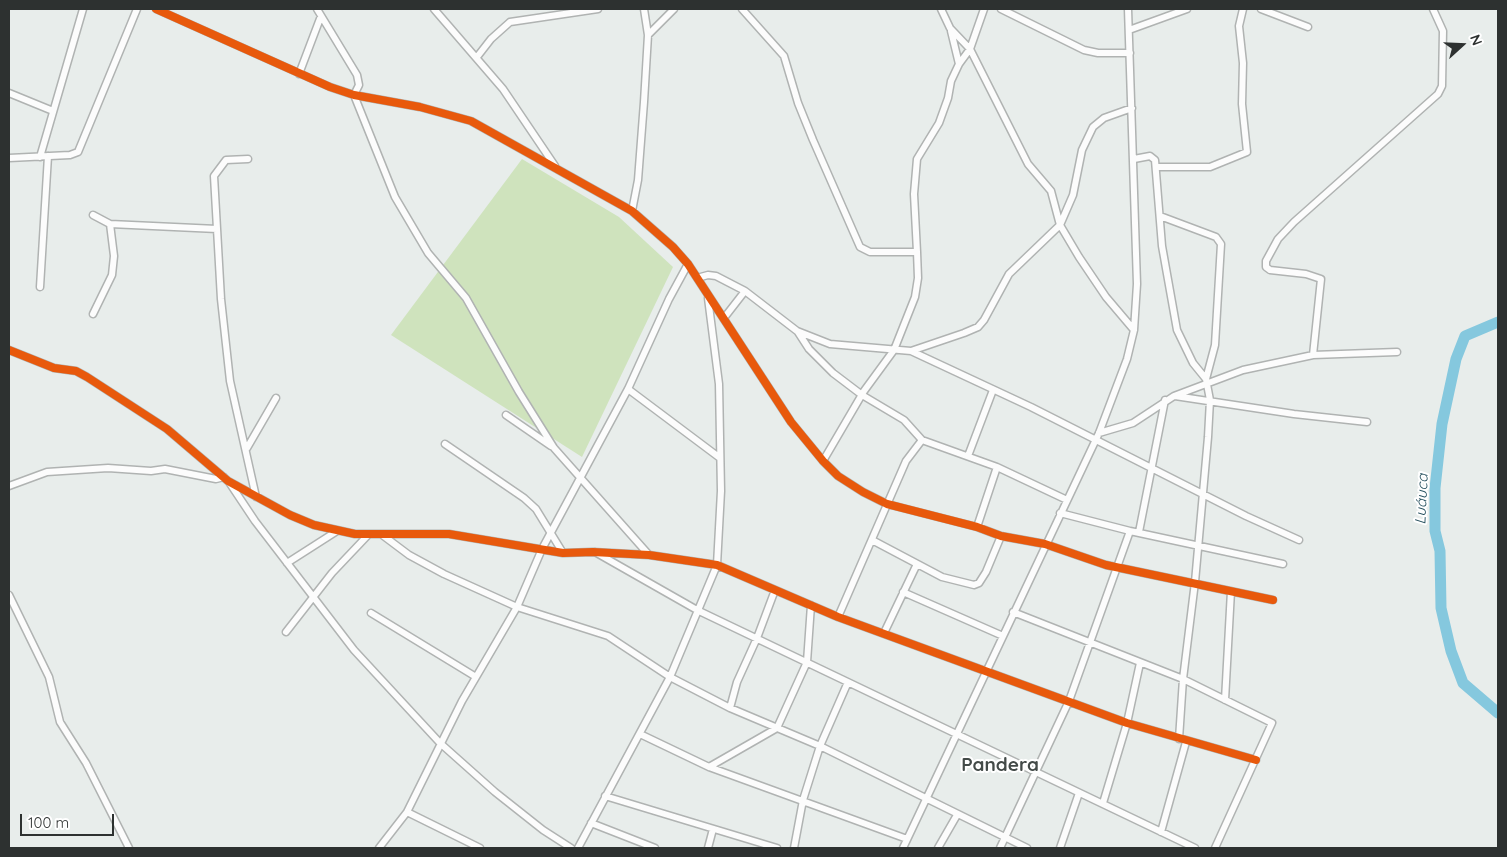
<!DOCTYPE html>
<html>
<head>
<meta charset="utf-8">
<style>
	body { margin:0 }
	#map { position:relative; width:1507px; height:857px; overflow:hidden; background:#e8edeb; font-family:Quicksand,sans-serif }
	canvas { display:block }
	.frame { position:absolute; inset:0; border:10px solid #2d3130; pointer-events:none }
	.north { position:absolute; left:1437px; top:20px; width:50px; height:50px; -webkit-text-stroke:4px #fff; paint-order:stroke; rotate:70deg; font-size:14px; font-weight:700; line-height:20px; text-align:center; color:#2d3130 }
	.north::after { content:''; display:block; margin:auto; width:18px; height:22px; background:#2d3130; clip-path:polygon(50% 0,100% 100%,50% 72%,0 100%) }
	.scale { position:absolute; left:20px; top:814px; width:94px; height:22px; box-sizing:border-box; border:2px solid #2d3130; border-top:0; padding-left:6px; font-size:15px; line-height:18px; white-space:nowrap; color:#2d3130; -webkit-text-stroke:4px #fff; paint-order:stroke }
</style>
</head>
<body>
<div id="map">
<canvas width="1507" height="857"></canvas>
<div class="frame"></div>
<div class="north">N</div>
<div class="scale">100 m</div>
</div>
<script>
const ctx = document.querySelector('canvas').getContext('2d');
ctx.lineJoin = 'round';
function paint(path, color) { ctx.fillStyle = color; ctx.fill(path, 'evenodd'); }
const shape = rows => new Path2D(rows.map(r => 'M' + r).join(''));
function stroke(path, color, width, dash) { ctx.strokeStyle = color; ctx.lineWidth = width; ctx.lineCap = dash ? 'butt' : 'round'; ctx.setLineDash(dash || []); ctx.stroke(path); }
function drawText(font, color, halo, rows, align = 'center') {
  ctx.font = font + ' Quicksand,sans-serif'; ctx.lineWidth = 4; ctx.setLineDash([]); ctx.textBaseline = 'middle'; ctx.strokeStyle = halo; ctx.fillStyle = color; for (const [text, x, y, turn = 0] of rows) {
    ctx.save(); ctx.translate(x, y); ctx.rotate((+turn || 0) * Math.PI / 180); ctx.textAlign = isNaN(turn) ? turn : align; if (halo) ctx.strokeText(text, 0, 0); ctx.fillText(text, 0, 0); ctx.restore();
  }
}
paint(shape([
	[522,159,619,217,673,267,582,457,391,335]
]), '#cfe3bd');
stroke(shape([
	[1498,322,1465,336,1456,359,1442,424,1435,488,1435,531,1440,551,1441,608,1451,651,1463,683,1498,713]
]), '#85c8de', 11);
const minor = shape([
	[156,9,330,87,354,95,420,107,471,121,632,211,673,247,688,264,791,422,823,461,838,476,863,492,887,504,977,527,1001,536,1045,544,1106,565,1273,600],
	[317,9,357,75,359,85,354,95,395,197,428,253,466,298,519,392,554,448,649,555],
	[434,9,503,89,555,166],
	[742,9,784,56,798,103,813,140,860,247,870,252,917,252,918,278,915,297,894,350,864,391,823,461],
	[941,9,950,28,970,49,1028,164,1051,191,1060,225,1079,257,1106,297,1134,330],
	[1001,9,1084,50,1098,53,1130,53],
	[1261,9,1308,27],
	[1129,30,1187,9],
	[951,31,959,64],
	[648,35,674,9],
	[477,57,491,39,510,22,598,9],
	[299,74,321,16],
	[9,93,53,111],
	[40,157,83,9],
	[9,158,70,155,78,152,137,9],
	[248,159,226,160,214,176,221,299,230,381,256,497],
	[1134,159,1150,156,1155,160,1162,246,1177,330,1193,363,1206,379],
	[1156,167,1210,167,1247,152,1242,104,1243,63,1239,26,1243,9],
	[632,211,638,180,644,102,648,35,644,9],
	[93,215,110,224,217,229],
	[1160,216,1216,237,1221,244,1215,345,1206,379,1210,400,1208,437,1195,582,1183,679,1179,739],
	[917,252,914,194,917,159,939,123,948,98,951,81,959,64,970,49,984,9],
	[697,278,708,275,716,276,745,291,797,331,830,344,911,351,964,333,978,327,984,320,1009,274,1060,225,1073,195,1082,150,1093,127,1104,118,1132,108],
	[40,287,48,156],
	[93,314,112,275,114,256,110,224],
	[724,318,745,291],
	[798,332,809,349,833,373,862,395,904,420,922,440],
	[9,350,54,368,76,371,87,377,167,429,228,481,290,515,314,525,355,534,449,534,563,553,593,552,649,555,717,565,838,617,1127,723,1256,760],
	[911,351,1031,407,1246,516,1299,540],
	[1313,355,1321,279,1306,274,1270,270,1266,267,1266,261,1278,239,1294,222,1438,94,1442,86,1443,31,1433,9],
	[628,389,720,458],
	[1175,396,1294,414,1367,422],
	[506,415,551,446],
	[1099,433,1133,423,1174,396,1243,370,1313,355,1397,352],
	[445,444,524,498,536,509,563,553],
	[247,448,276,398],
	[968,456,993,390],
	[229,482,255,521,354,650,440,743,495,792,543,830,571,848],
	[9,486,47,472,108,468,151,471,165,469,216,479,224,477],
	[1060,513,1130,531,1283,564],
	[977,527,997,467],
	[1139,532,1165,400],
	[381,534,409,555,444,574,517,607,608,636,670,677,730,708,820,746,1027,848],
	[872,540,942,577,974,585,979,583,986,572,1001,536],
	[595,552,697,610,1195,848],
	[287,563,337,531],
	[903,592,1003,636],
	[9,595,49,677,60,722,86,763,129,848],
	[1013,612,1183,679,1272,723,1215,848],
	[371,613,476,677],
	[838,617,906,461,922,440,997,467,1067,500],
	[286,632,332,573,369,534],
	[884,633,917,564],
	[1225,700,1231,591],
	[730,708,737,682,757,638,775,590],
	[640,734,709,767,907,839],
	[709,767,777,728,807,662,811,605],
	[605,796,777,848],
	[1103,803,1127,723,1140,663],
	[591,823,655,848],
	[1161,832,1186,742],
	[379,848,407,812],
	[480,848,407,812,462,701,517,607,542,549,628,389,669,299,688,264],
	[578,848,670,677,717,565,721,491,719,384,708,298],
	[708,848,713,829],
	[794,848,803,800,820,746,848,682],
	[903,848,1099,433,1127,359,1134,330,1137,284,1128,9],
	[938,848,957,815],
	[1000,848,1069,701,1130,531],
	[1060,848,1079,793]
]);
stroke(minor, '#b0b3b2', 9);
stroke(minor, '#fcfcfc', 6);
stroke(shape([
	[156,9,330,87,354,95,420,107,471,121,632,211,673,247,688,264,791,422,823,461,838,476,863,492,887,504,977,527,1001,536,1045,544,1106,565,1273,600],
	[9,350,54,368,76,371,87,377,167,429,228,481,290,515,314,525,355,534,449,534,563,553,593,552,649,555,717,565,838,617,1127,723,1256,760]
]), '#e8590c', 8);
drawText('italic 15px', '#26505e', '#fff', [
	["Luáuca",1422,499,-87]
]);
drawText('bold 19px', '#434a48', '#fff', [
	["Pandera",1000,765]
]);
</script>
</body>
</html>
